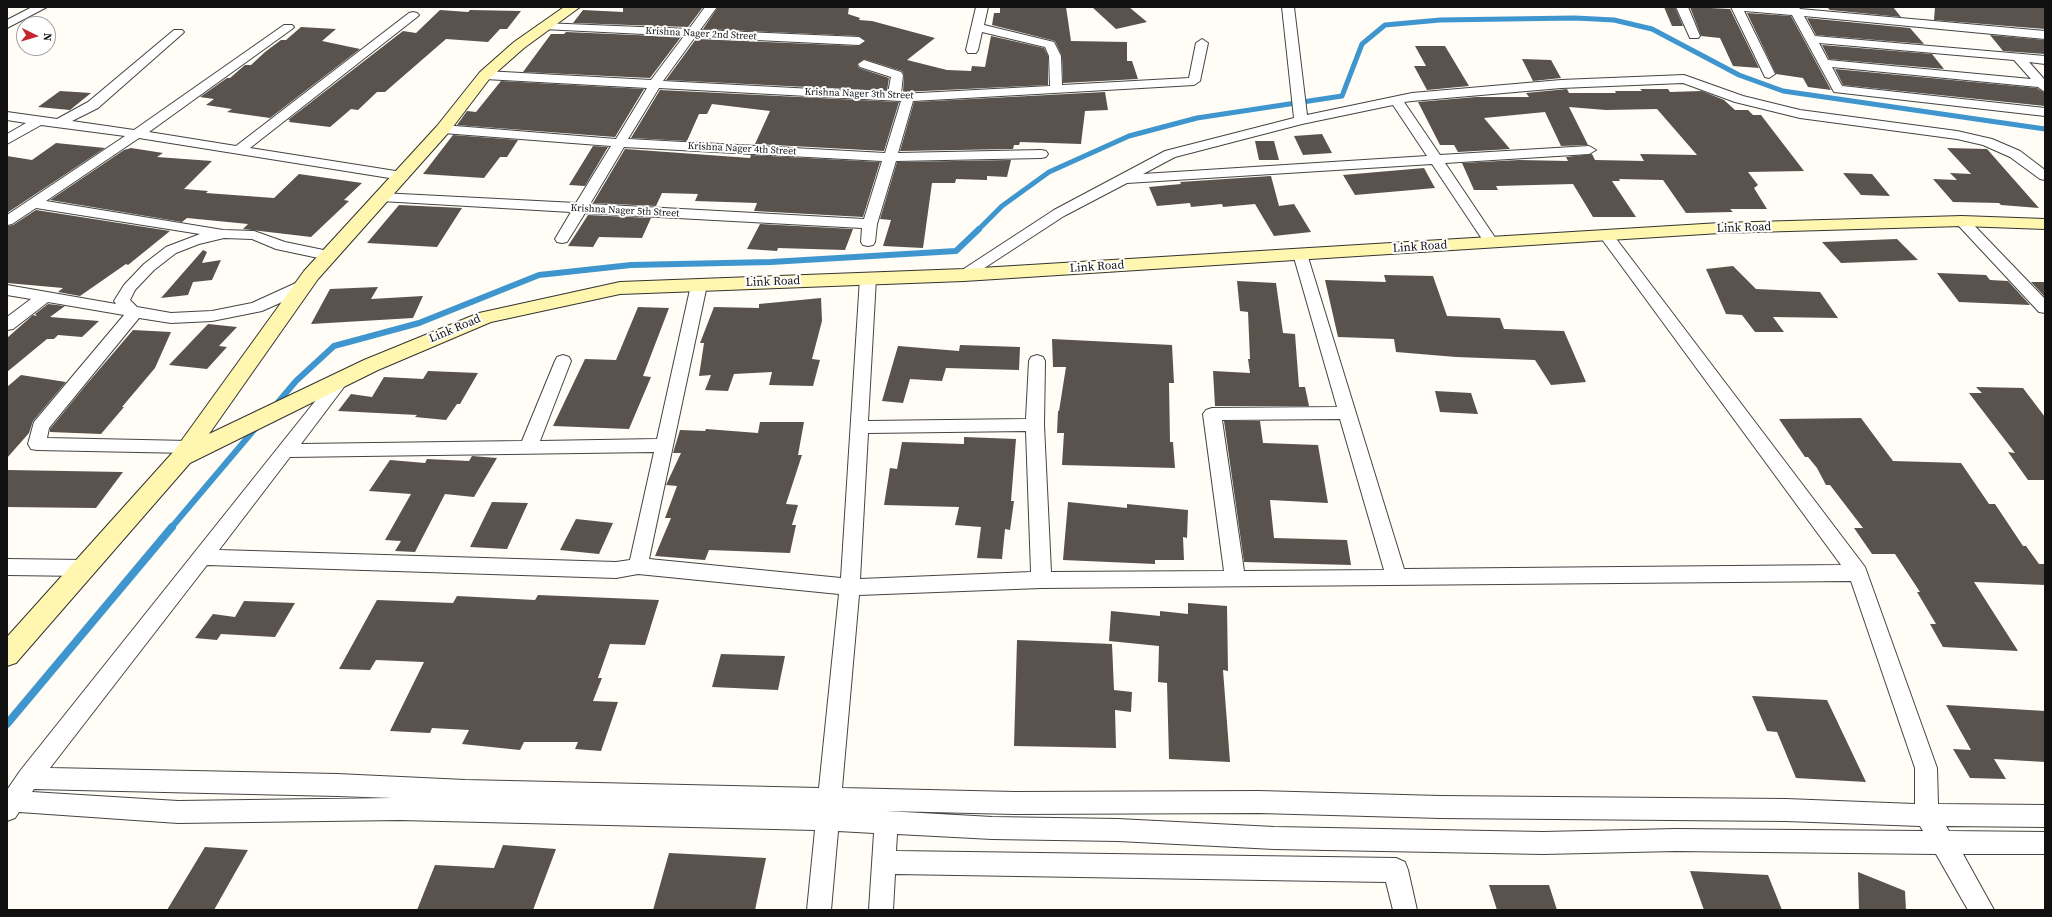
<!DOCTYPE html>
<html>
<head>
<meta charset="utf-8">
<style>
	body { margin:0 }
	#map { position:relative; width:2052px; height:917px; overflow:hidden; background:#fffdf5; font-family:"Source Serif 4",serif }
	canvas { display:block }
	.frame { position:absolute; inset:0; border:8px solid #111; pointer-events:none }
	.north { position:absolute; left:16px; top:16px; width:40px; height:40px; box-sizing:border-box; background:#fff; border:1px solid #a0a0a0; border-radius:50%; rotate:95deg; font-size:11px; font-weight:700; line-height:16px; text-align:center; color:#111 }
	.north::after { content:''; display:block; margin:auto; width:14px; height:18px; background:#c4262e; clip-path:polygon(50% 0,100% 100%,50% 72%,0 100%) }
</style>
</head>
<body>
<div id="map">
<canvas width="2052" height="917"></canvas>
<div class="frame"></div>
<div class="north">N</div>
</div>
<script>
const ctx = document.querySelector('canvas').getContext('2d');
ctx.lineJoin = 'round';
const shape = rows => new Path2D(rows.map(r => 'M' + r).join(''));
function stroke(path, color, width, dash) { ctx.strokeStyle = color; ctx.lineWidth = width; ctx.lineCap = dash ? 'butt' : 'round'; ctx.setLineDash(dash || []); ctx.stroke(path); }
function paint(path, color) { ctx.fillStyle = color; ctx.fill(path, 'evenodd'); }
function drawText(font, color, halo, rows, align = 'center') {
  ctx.font = font + ' "Source Serif 4",serif'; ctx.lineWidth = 4; ctx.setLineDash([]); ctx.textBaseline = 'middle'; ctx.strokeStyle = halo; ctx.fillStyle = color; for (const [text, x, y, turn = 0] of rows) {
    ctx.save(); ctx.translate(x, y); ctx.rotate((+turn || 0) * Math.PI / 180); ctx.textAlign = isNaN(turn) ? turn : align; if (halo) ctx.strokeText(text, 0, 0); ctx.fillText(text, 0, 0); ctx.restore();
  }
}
stroke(shape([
	[978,230,1002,206,1049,172,1129,136,1197,118,1342,96,1362,44,1385,25,1440,20,1575,18,1614,20,1652,29,1739,75,1783,91,2045,129]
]), '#3f96cf', 5);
stroke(shape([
	[274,407,296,381,334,346,419,323,539,275,631,265,771,262,956,251,979,229],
	[171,528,259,424]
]), '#3f96cf', 6);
stroke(shape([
	[7,724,172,527]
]), '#3f96cf', 8);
paint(shape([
	[623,7,703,7,688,27,573,23,583,10,623,12],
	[718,7,849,7,848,14,860,18,859,20,872,21,935,38,907,60,947,70,971,71,972,66,985,67,991,36,1044,48,1048,56,1048,85,903,92,904,75,902,71,864,59,857,64,859,68,889,78,887,91,666,80,696,39,859,46,866,41,859,36,703,29],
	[1000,7,1066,7,1071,41,1127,42,1127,61,1132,61,1138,79,1063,83,1062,56,1055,41,992,25,994,13,1000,13],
	[1092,7,1129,7,1147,22,1116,29],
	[1664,7,1675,7,1683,26,1672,26],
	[1690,7,1730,9,1759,68,1733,66,1720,38,1701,36],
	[1827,7,1893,7,1901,17,1830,10],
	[1935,7,2045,7,2045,29,1934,20],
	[440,10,468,12,470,10,521,11,507,29,500,29,488,42,446,39,385,92,377,92,358,110,351,109,330,127,289,122,290,120,288,120,403,31,416,33],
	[1747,13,1791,16,1831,90,1808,87,1803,78,1776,74],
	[1807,18,1910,28,1924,44,1816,35],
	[301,27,336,29,322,41,360,49,270,118,227,112,232,109,206,105,214,99,200,97,227,78,230,78,245,65,251,65,265,52,281,40,286,40],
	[566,32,681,37,650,78,523,72,551,34,564,34],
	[1990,35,2045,40,2045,54,2003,51],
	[1822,45,1932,54,1944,69,1829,59],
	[1415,46,1445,46,1469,86,1427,90,1414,66,1426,66],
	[1522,59,1551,60,1561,78,1533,81],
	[1835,69,2037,88,2045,93,2045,106,1843,85],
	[501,81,644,89,615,137,457,125,467,111,476,112],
	[1567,89,1569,93,1616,93,1615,91,1642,91,1640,89,1668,89,1670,92,1702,91,1724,100,1735,110,1748,110,1753,115,1761,115,1804,171,1748,172,1758,185,1754,188,1767,209,1730,209,1733,212,1686,213,1663,180,1619,179,1620,181,1612,181,1636,217,1593,217,1573,184,1496,186,1498,190,1474,190,1462,163,1519,160,1568,161,1566,157,1592,154,1595,160,1644,161,1640,154,1697,155,1657,109,1606,110,1569,107,1588,145,1561,146,1545,112,1484,118,1510,149,1458,152,1454,145,1440,145,1418,102,1476,97,1529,97,1526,93],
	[660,90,899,102,884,151,755,144,770,111,712,104,707,114,699,114,687,141,631,138],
	[60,91,91,93,70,110,38,107],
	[1105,92,1108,110,1085,111,1081,144,1020,142,1019,145,1014,145,1013,149,900,151,914,102],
	[1322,134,1332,153,1303,155,1294,136],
	[453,135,518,140,507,157,500,157,484,178,423,174],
	[1255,141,1274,141,1279,160,1259,160],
	[56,143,105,148,7,213,7,156,32,160],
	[593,146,608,147,585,186,569,185],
	[131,148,163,153,157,157,212,161,184,189,208,191,206,193,274,198,299,174,362,183,344,200,349,201,311,237,243,229,248,224,187,218,182,222,50,200,124,150],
	[1947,148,1987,149,2039,208,2001,205,1999,203,1953,202,1933,179,1957,180,1950,173,1971,174],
	[625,149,750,158,751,155,880,162,863,217,754,211,757,203,695,201,698,194,662,193,656,206,593,203],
	[1011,160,1007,177,987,176,987,180,956,179,955,183,932,183,923,248,883,246,891,220,880,219,897,162],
	[1424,168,1435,188,1355,195,1343,175],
	[1843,173,1872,174,1890,196,1861,195],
	[1271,176,1279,206,1294,204,1311,232,1274,236,1255,204,1223,207,1222,204,1191,207,1190,203,1157,206,1149,187,1181,184,1180,182],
	[399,205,462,208,437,247,367,243],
	[36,210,170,231,128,265,126,264,80,296,58,292,63,288,7,283,7,226,13,225],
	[588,215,651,218,642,238,599,237,593,247,568,246],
	[760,224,853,229,845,250,778,248,777,251,747,249],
	[1897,239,1918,260,1841,263,1822,242],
	[203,250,207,252,202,263,221,260,212,280,193,282,188,295,161,298],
	[1733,266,1756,289,1820,292,1838,318,1773,317,1784,332,1755,332,1742,315,1726,314,1706,269],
	[1937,273,1986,275,1990,280,2008,281,2030,305,1959,302],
	[1384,275,1433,276,1447,316,1500,318,1504,329,1564,331,1586,382,1551,385,1535,360,1456,357,1396,352,1394,339,1338,337,1325,280,1386,282],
	[1237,281,1276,283,1283,333,1295,334,1299,387,1305,387,1309,406,1215,406,1213,371,1250,373,1248,359,1250,359,1248,312,1240,311],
	[2031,282,2045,282,2045,297],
	[378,287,371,299,423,296,413,318,311,324,330,289],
	[821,298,822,321,812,359,820,360,813,386,769,385,772,372,734,374,728,391,705,390,711,375,699,376,704,343,700,343,714,307,759,308,759,304],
	[48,304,65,306,50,317,99,321,82,337,58,335,54,339,47,339,7,372,7,338,33,315,37,316,35,314],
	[638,307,669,308,643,376,651,377,629,429,553,426,585,359,616,360],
	[208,324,237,327,219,346,227,347,207,369,169,365],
	[133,330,171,332,155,368,122,407,124,407,101,434,50,432,50,429,86,385],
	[1052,339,1172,345,1174,383,1169,383,1170,442,1173,442,1175,468,1062,465,1064,433,1057,433,1058,411,1059,411,1066,367,1053,367],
	[960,345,1020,347,1019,370,946,368,942,381,910,379,903,403,882,401,898,346,959,351],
	[428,371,478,373,460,404,457,404,446,420,415,417,417,415,338,411,351,394,372,397,384,377,423,379],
	[21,375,66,382,33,421,29,433,7,458,7,387],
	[1976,387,2023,388,2045,417,2045,480,2028,480,2008,452,2015,453,1969,393,1982,393],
	[1435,391,1471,393,1478,414,1440,412],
	[1861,418,1893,461,1961,463,1989,504,1995,504,2023,546,2026,546,2039,564,2045,564,2045,585,1974,582,2018,651,1943,647,1930,624,1936,624,1917,592,1920,592,1895,554,1872,554,1854,528,1863,528,1830,485,1826,485,1817,468,1808,457,1805,457,1779,419],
	[1224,421,1260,421,1263,443,1318,445,1328,503,1270,500,1274,538,1347,540,1351,565,1244,562],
	[760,422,804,422,798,455,802,455,786,504,798,505,792,525,796,525,790,553,709,550,705,560,655,556,671,518,665,518,677,486,666,485,681,453,673,453,680,430,705,431,706,429,758,433],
	[964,437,1016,439,1011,501,1014,501,1010,530,1005,529,1002,559,977,558,981,527,955,525,959,507,884,505,890,468,897,469,902,442,964,444],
	[472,456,497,458,474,497,445,494,415,552,395,551,401,541,385,540,411,494,369,491,390,460,425,463,427,459,469,461],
	[7,470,123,472,96,508,7,507],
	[492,502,528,503,507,549,470,547],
	[1068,502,1127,508,1127,504,1188,510,1187,538,1183,537,1184,560,1155,560,1155,564,1063,560],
	[576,519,613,523,599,554,560,550],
	[538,595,659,600,645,645,610,644,598,678,602,678,593,701,618,702,601,751,575,749,578,742,524,742,520,750,462,744,469,730,432,728,430,733,390,731,424,662,376,660,370,670,339,669,377,600,453,603,457,596,535,600],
	[244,601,295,603,275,637,221,634,217,640,195,638,213,614,235,617],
	[1188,603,1227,606,1228,671,1223,670,1230,762,1169,759,1167,683,1158,682,1159,646,1109,641,1111,611,1160,616,1160,611,1188,614],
	[1017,640,1112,644,1114,690,1132,692,1131,712,1115,710,1116,748,1014,746],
	[721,654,785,656,778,690,712,687],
	[1752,696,1827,700,1866,782,1796,778,1777,732,1767,731],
	[1946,705,2045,711,2045,762,1994,759,2006,779,1970,778,1953,749,1971,750],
	[503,845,556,849,533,910,417,910,435,865,494,868],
	[205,847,248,850,214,910,167,910],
	[669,853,766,858,755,910,653,910],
	[1690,871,1768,875,1782,910,1704,910],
	[1858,872,1905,891,1906,910,1859,910],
	[1489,885,1549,885,1557,910,1497,910]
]), '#5a524d');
const street = shape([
	[32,7,47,7,7,28,7,20,32,7],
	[705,7,717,7,700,30,859,37,865,41,859,45,695,37,663,81,888,93,891,77,860,67,858,64,864,60,901,72,903,75,901,94,1050,86,1049,56,1045,47,982,32,978,50,976,53,968,53,966,50,976,7,988,7,984,25,1054,42,1061,56,1062,85,1189,78,1196,43,1202,39,1208,43,1200,81,1194,85,913,101,898,153,1041,150,1046,151,1048,154,1046,157,1041,158,896,161,877,224,875,242,873,245,868,246,863,245,861,242,862,228,585,213,567,242,562,243,557,242,555,239,571,212,381,201,376,200,374,197,376,194,381,193,576,203,611,146,443,133,436,129,443,125,616,139,647,88,485,79,479,75,485,71,651,80,684,36,543,29,537,26,543,23,689,29,705,7],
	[659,88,901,101,885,153,628,139,659,88],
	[624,147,882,161,864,219,590,204,624,147],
	[1282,7,1294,7,1307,115,1412,93,1561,80,1684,75,1743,96,1800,110,1957,131,1992,139,2020,151,2045,170,2045,180,2040,179,2010,157,1983,145,1957,139,1800,118,1735,102,1683,83,1561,88,1412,101,1404,102,1440,155,1589,146,1596,150,1589,154,1445,163,1498,242,1496,245,1491,246,1486,245,1432,164,1127,183,1064,216,969,278,959,278,956,275,959,272,1054,210,1165,151,1294,118,1282,7],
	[1393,105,1427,156,1143,174,1175,157,1302,124,1393,105],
	[1676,7,1688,7,1700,36,1698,38,1690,38,1676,7],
	[1731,7,1799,7,1800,9,2045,31,2045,39,1804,16,1815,36,2045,56,2045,64,2029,62,2045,80,2045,92,2038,87,1832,67,1842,86,2045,108,2045,116,1834,92,1792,15,1744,11,1775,74,1769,78,1765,77,1731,7],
	[1819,43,2014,60,2031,79,1828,60,1819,43],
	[413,12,417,13,419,15,417,17,250,148,402,172,407,173,409,176,407,179,402,180,139,138,46,201,223,230,254,231,285,242,333,252,335,255,333,258,328,260,276,249,252,239,224,238,199,244,176,253,154,270,135,290,130,300,137,307,171,313,212,311,252,303,298,282,303,280,308,282,311,285,308,288,291,298,262,311,212,321,171,323,139,318,49,428,47,438,189,441,195,442,198,447,195,452,189,453,37,450,31,449,28,444,34,422,124,315,48,302,13,329,7,330,7,317,31,299,7,295,7,285,116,304,114,301,124,285,144,264,166,247,200,234,36,208,12,224,7,225,7,215,125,136,41,125,7,144,7,134,26,123,7,120,7,112,57,119,88,102,174,30,182,30,184,32,182,34,98,108,72,121,134,130,284,25,292,25,294,27,292,29,149,132,236,146,409,13,413,12],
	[1962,217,1967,218,2045,299,2045,313,2039,312,1957,224,1955,221,1957,218,1962,217],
	[1606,231,1611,232,1865,567,1937,768,1938,804,2045,805,2045,827,1946,826,1949,831,2045,832,2045,854,1963,854,1994,910,1968,910,1936,854,1676,851,1543,854,1274,849,1118,841,992,839,897,834,896,851,1396,858,1405,862,1408,870,1417,910,1393,910,1386,882,895,874,893,910,869,910,874,833,838,831,831,910,807,910,815,830,400,820,178,823,19,812,15,818,7,821,7,790,20,771,336,375,342,373,348,375,350,379,301,444,522,441,555,361,557,357,563,355,569,357,571,361,540,441,657,439,691,285,694,282,699,280,704,282,707,285,649,559,841,578,860,278,863,275,868,273,873,275,876,278,868,421,1026,419,1029,361,1031,357,1037,355,1043,357,1045,361,1044,425,1051,572,1224,571,1203,414,1206,410,1212,408,1337,407,1293,254,1295,251,1300,249,1305,251,1307,254,1404,569,1841,565,1601,238,1599,235,1601,232,1606,231],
	[1340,419,1384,570,1244,571,1222,420,1340,419],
	[1026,431,1031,572,860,579,868,433,1026,431],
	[654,452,630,560,616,562,219,550,290,457,654,452],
	[207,565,616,578,638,574,839,594,819,788,465,780,337,774,50,768,207,565],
	[1851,581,1915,768,1915,804,1786,799,1440,796,1259,791,1015,792,842,788,859,595,1041,588,1851,581],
	[34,789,337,796,392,798,178,801,32,792,34,789],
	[886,811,1015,814,1259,813,1440,818,1786,821,1920,826,1923,831,1676,829,1543,832,1274,827,1118,819,992,817,886,811],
	[7,559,84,560,91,562,94,568,91,574,84,576,7,575,7,559]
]);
const secondary = shape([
	[564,7,580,7,524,48,490,78,449,132,318,279,209,434,364,360,479,313,620,282,964,269,1720,223,1962,216,2045,219,2045,229,1962,226,1720,233,964,281,620,294,491,322,378,370,190,463,16,663,7,666,7,637,174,451,304,271,437,126,480,72,514,42,564,7]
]);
stroke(street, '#444', 2);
stroke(secondary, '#333', 2);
paint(street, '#fff');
paint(secondary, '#fff6b0');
drawText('10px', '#111', '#fff', [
	["Krishna Nager 2nd Street",701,34,3],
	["Krishna Nager 3th Street",859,94,2],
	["Krishna Nager 4th Street",742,149,3],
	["Krishna Nager 5th Street",625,211,3]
]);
drawText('12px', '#111', '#fff', [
	["Link Road",1744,228,-2],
	["Link Road",1420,247,-4],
	["Link Road",1097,267,-4],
	["Link Road",773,282,-2],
	["Link Road",455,329,-23]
]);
</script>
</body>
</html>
